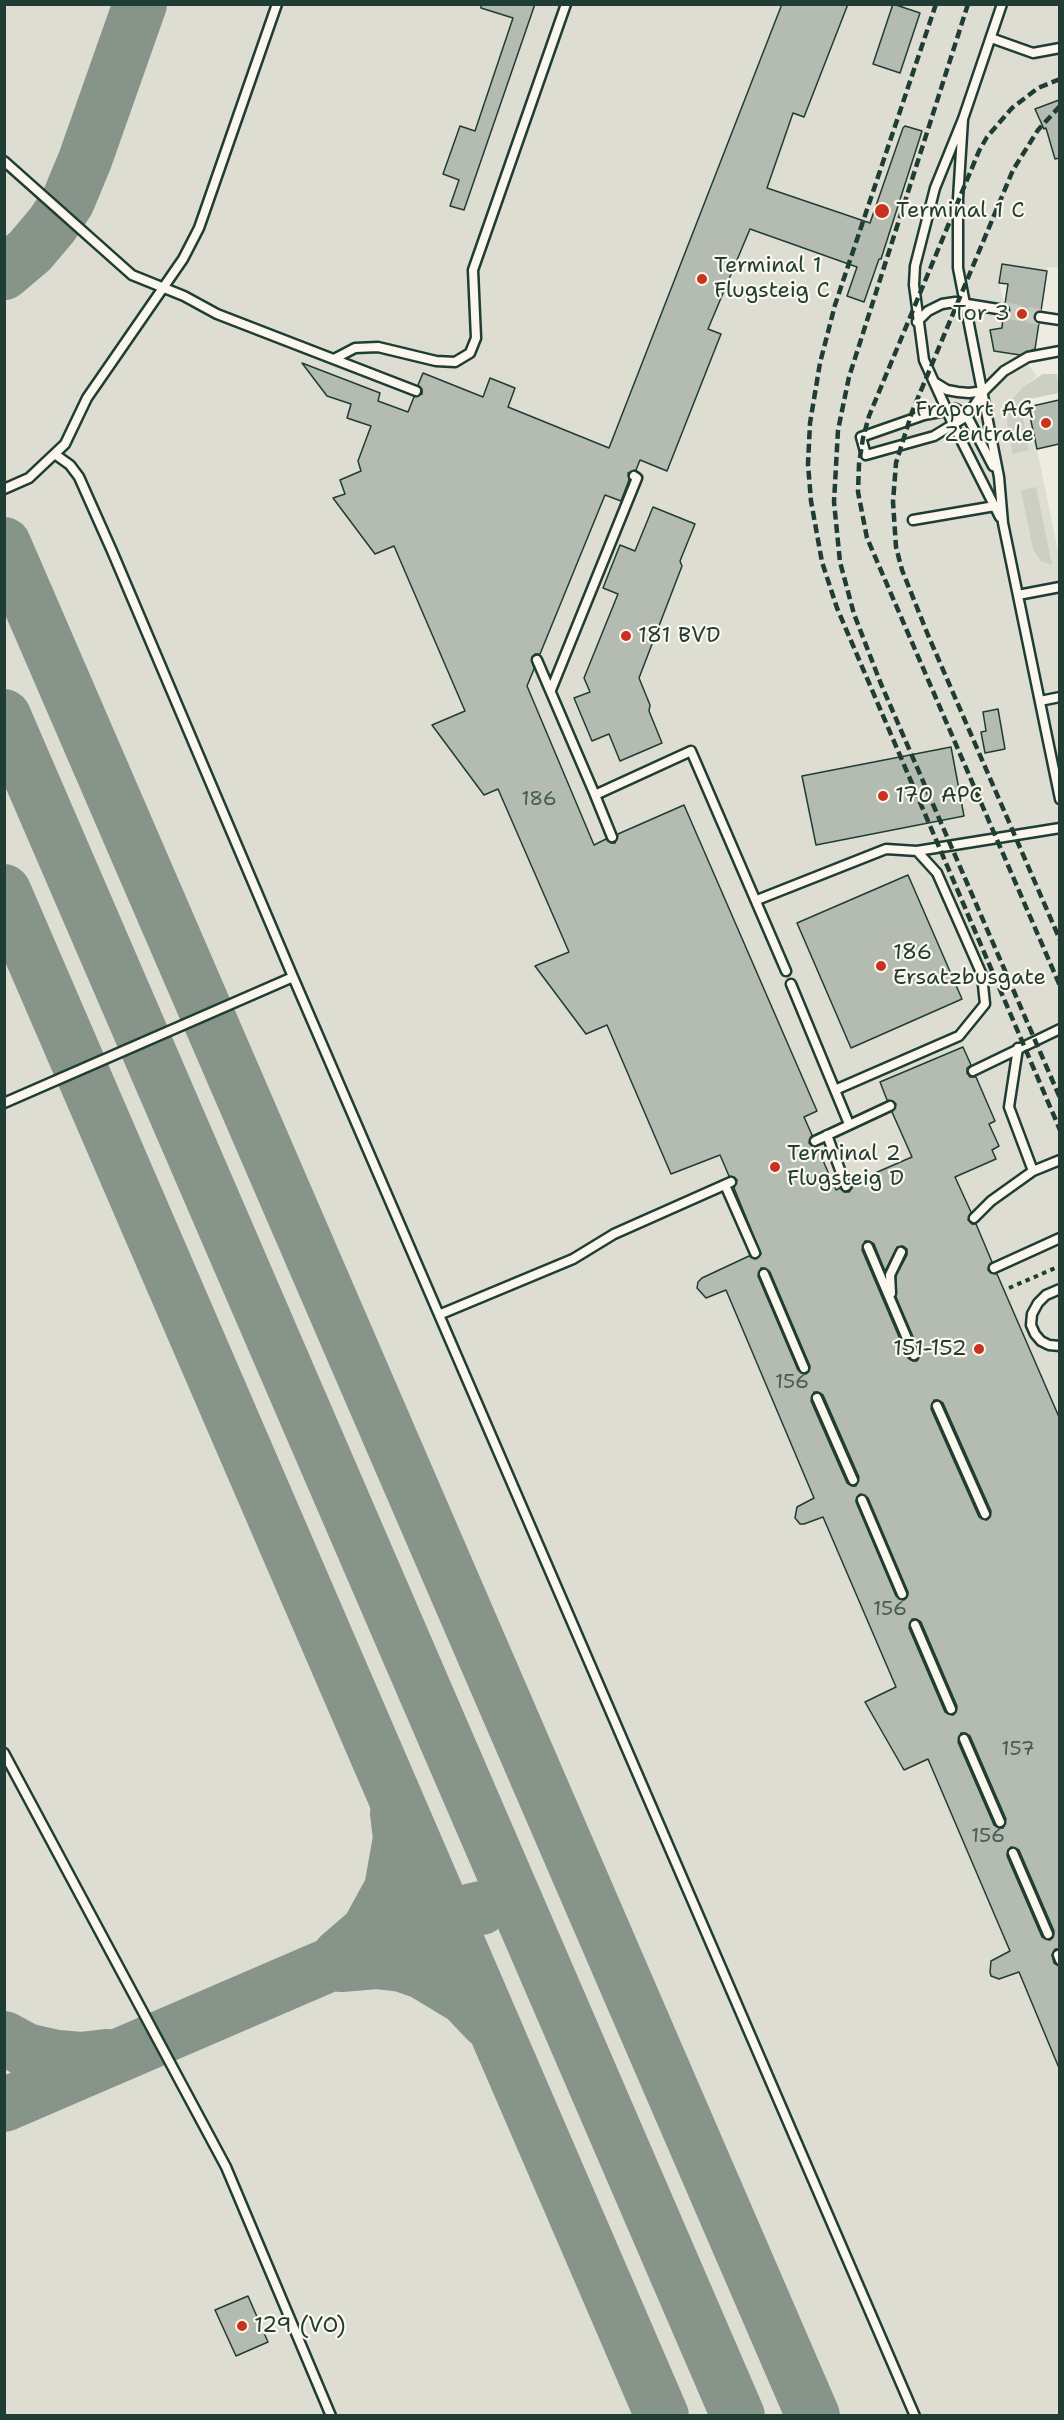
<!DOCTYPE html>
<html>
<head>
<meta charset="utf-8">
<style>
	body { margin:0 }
	#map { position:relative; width:1064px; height:2420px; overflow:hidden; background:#eeece1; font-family:"Shantell Sans",sans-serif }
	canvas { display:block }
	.frame { position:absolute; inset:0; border:6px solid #1f3d34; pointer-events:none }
</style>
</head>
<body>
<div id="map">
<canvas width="1064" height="2420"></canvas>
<div class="frame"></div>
</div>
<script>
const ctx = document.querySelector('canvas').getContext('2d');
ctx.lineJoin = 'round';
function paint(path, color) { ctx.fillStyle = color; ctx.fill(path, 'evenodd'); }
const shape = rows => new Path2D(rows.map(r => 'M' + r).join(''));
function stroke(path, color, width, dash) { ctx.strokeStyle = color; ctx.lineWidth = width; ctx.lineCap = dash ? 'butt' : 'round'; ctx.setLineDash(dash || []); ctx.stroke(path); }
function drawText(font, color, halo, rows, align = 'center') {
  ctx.font = font + ' "Shantell Sans",sans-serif'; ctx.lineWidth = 4.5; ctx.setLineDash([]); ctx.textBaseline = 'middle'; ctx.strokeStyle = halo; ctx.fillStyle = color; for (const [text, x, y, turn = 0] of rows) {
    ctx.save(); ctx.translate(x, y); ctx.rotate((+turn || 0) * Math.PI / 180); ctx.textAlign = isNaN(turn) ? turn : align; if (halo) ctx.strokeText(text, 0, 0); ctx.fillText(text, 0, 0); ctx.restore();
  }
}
paint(shape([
	[4,5,1059,5,1059,268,1048,267,1035,288,999,283,1014,346,1037,376,1024,386,1060,561,1059,2415,5,2415]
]), '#ddddd2');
paint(shape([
	[1043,374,1057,374,1059,393,1020,401,1029,450,1013,454,1007,423,1010,402,1024,386],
	[1036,487,1052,565,1041,561,1033,549,1021,490]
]), '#cbcfc4');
stroke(shape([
	[4,273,30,251,52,225,68,201,85,160,140,4],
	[4,544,813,2416],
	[4,716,738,2416],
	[4,891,662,2416],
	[339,1956,368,1931,391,1889,400,1838,397,1813],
	[341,1965,376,1962,402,1965,422,1972,465,1998,488,2022],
	[4,2038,26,2050,57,2057,81,2059,106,2056],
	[4,2105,373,1946,447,1916,481,1908]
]), '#86948a', 54);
const building = shape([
	[481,4,535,4,464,210,450,206,459,180,443,174,460,126,475,131,513,18,481,8,481,4],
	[782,4,848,4,804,117,793,113,767,188,870,223,903,128,905,126,922,131,881,259,879,259,864,302,847,296,857,267,750,229,708,329,721,334,667,471,640,460,636,470,628,473,629,480,621,501,605,495,540,654,535,654,532,657,534,669,527,686,594,845,606,839,611,843,615,843,618,834,684,805,817,1111,804,1117,812,1135,809,1143,812,1146,817,1147,836,1190,840,1188,844,1192,849,1192,852,1188,852,1183,912,1157,892,1112,896,1104,893,1101,887,1100,880,1082,963,1047,971,1065,967,1068,967,1073,970,1077,976,1077,995,1121,989,1124,999,1146,992,1150,996,1159,955,1177,971,1212,968,1220,972,1224,976,1224,992,1262,989,1265,988,1270,991,1273,997,1274,1059,1417,1059,1949,1055,1949,1052,1955,1054,1963,1059,1966,1059,2068,1019,1972,999,1979,991,1976,990,1972,991,1961,1010,1951,928,1759,904,1770,865,1702,896,1687,823,1517,804,1524,800,1524,795,1518,797,1507,814,1498,726,1290,706,1298,697,1288,698,1282,702,1278,749,1256,755,1259,761,1254,734,1188,737,1180,734,1177,729,1176,720,1155,671,1174,607,1025,586,1034,535,966,569,952,498,789,484,795,432,725,465,711,394,546,375,554,333,498,345,494,340,480,361,471,358,461,371,426,347,418,351,404,327,396,302,363,380,393,378,401,408,412,414,397,422,394,422,389,418,385,423,373,483,397,490,378,515,388,508,407,609,448,782,4],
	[865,1241,869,1241,874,1244,885,1271,897,1247,903,1246,907,1249,907,1255,896,1276,896,1297,920,1353,917,1361,913,1361,908,1358,862,1250,865,1241],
	[761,1268,765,1268,770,1272,810,1366,809,1371,806,1374,798,1370,758,1276,761,1268],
	[814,1392,818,1392,823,1395,859,1477,856,1486,852,1486,847,1483,811,1401,814,1392],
	[934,1400,938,1400,943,1403,991,1511,990,1517,987,1520,979,1517,931,1409,934,1400],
	[860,1494,868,1498,908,1592,907,1597,904,1600,896,1596,856,1502,857,1497,860,1494],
	[912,1619,916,1619,921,1622,957,1706,956,1712,953,1715,945,1712,909,1628,912,1619],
	[961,1733,965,1733,970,1736,1006,1819,1003,1828,999,1828,994,1825,958,1742,961,1733],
	[1011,1847,1019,1850,1054,1931,1053,1937,1050,1940,1042,1937,1007,1856,1008,1850,1011,1847],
	[893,4,920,13,900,73,873,64,893,4],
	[1059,100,1059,158,1055,159,1046,128,1044,129,1035,109,1059,100],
	[1002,264,1047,271,1041,311,1035,313,1034,317,1039,323,1035,349,1020,355,994,351,990,330,1002,328,1003,316,1010,312,1010,307,1005,304,1008,284,999,283,1002,264],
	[1059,400,1059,444,1037,449,1028,407,1059,400],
	[653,507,695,524,680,561,682,566,639,678,650,705,649,711,662,743,620,761,609,734,592,741,574,698,590,692,584,678,618,594,603,588,620,545,635,551,653,507],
	[998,709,1005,749,985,753,981,732,986,731,983,712,998,709],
	[951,747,964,816,816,845,802,776,951,747],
	[908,875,962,999,851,1048,797,923,908,875],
	[248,2296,268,2342,236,2356,215,2310,248,2296]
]);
paint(building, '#b4bbb0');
stroke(building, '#1f3d34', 1.5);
stroke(shape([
	[1004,310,1040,317]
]), '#c5c9be', 16, [16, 8]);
const lane = shape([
	[991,38,1033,53,1060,48],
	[963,119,958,199,958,268,999,477,1003,523,1060,799],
	[4,161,132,275,184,296,217,314,416,391],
	[1040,317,1060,320],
	[917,322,928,311,942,304,955,302,1004,310],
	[334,359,355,348,378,347,436,361,455,362,470,353,476,338,473,270,566,4],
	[934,382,947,390,958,392,969,393,984,391],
	[56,455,70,465,79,477,112,551,293,977,915,2416],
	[993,466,967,416,956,409,924,415,861,437,866,455,934,436,967,416,984,391,1004,371,1028,357,1060,351],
	[4,489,29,478,65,444,87,398,183,259,199,228,277,4],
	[1000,517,954,426,924,360,914,285,915,266,935,188,963,119,1002,4],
	[913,520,995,506],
	[1018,595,1060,587],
	[537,660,595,795],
	[551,690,637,478,634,476],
	[1040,701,1060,697],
	[612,837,595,795,691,751,786,971],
	[917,851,1060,828],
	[757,900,886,849,917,851,937,873,982,975,985,1004,959,1036,835,1090],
	[791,984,849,1124],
	[1018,1048,1009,1107,1033,1171],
	[973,1071,1060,1029],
	[4,1103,293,977],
	[827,1135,846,1186],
	[815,1141,890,1106],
	[725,1185,755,1253],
	[974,1218,991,1201,1033,1171,1060,1160],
	[868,1247,914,1355],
	[994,1268,1060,1238],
	[764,1274,804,1368],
	[891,1293,890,1275,901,1252],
	[441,1314,573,1259,614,1234,731,1182],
	[817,1398,853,1480],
	[937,1406,985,1514],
	[862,1500,902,1594],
	[915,1625,951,1709],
	[964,1739,1000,1822],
	[4,1753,226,2167,331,2416],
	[1013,1853,1048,1934],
	[1058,1955,1060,1960]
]);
stroke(lane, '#1f3d34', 13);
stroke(shape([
	[1009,1288,1060,1266]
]), '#1f3d34', 4, [4.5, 4.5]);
stroke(lane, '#fbf7ec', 8);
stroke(shape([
	[936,4,835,305,820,363,810,423,808,464,811,501,822,562,837,608,1060,1130],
	[968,4,849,377,838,430,834,502,840,562,854,614,881,684,1060,1098],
	[1060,79,1038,88,1012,108,987,137,979,151,869,416,863,438,859,464,858,492,867,538,1060,986],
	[1060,106,1038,130,1013,170,912,412,896,463,893,502,896,547,902,570,928,635,1060,940]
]), '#1f3d34', 4.5, [9, 4.5]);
const laneBridge = shape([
	[1060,1289,1046,1295,1038,1303,1032,1314,1031,1325,1035,1334,1041,1341,1049,1345,1060,1346]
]);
stroke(laneBridge, '#1f3d34', 13, []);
stroke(laneBridge, '#fbf7ec', 8);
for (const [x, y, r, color] of [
	[882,211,8,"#c8321e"],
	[702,279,6,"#c8321e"],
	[1022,314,6,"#c8321e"],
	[1046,423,6,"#c8321e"],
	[626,636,6,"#c8321e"],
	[883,796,6,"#c8321e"],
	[881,966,6,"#c8321e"],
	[775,1167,6,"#c8321e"],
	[979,1349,6,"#c8321e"],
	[242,2326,6,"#c8321e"]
]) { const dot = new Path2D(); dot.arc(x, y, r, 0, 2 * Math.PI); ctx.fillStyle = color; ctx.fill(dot); stroke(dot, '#fbf7ec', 2); }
drawText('20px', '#445c53', null, [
	["186",539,800],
	["156",792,1383],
	["156",890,1610],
	["157",1018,1750],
	["156",988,1837]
]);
drawText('22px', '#1f3d34', '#fbf7ec', [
	["Terminal 1 C",896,211],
	["Terminal 1",714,266],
	["Flugsteig C",714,291],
	["Tor 3",1010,314,"right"],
	["Fraport AG",1034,410,"right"],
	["Zentrale",1034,435,"right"],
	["181 BVD",638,636],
	["170 APC",895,796],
	["186",893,953],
	["Ersatzbusgate",893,978],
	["Terminal 2",787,1154],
	["Flugsteig D",787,1179],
	["151-152",967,1349,"right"],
	["129 (VO)",254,2326]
], 'left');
</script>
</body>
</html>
